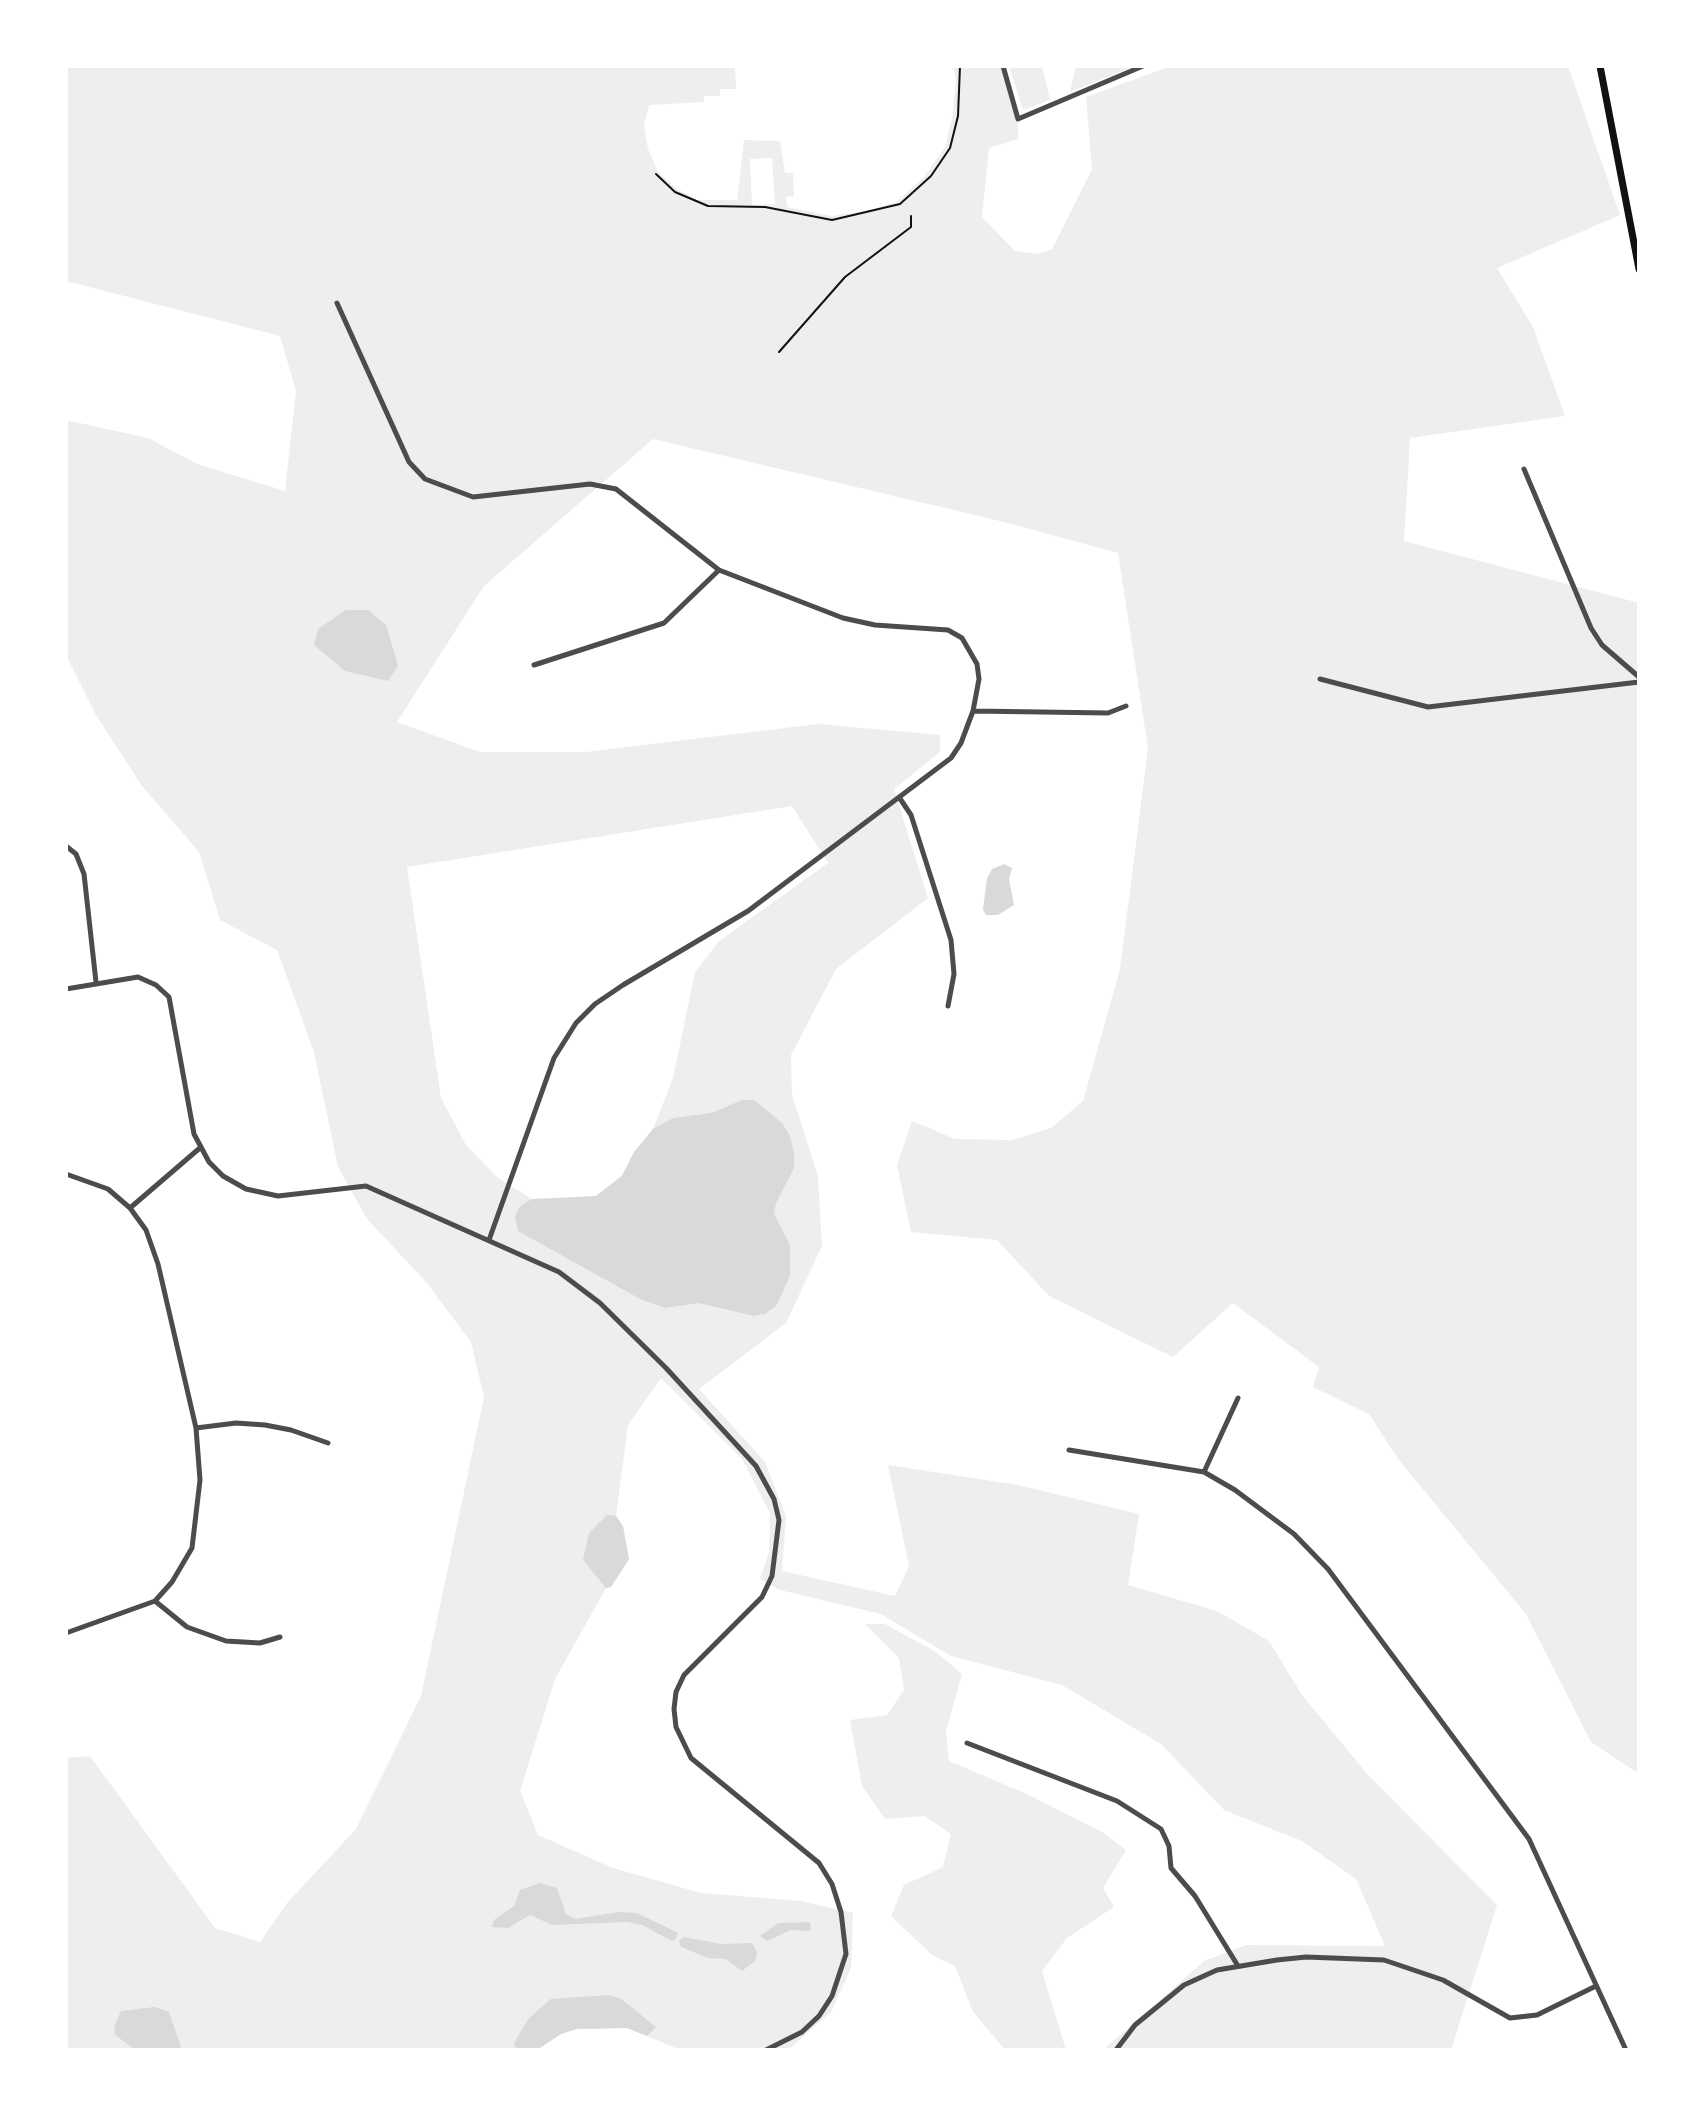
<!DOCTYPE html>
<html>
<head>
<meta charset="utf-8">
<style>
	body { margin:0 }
	#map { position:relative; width:1705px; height:2116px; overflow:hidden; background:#fff; font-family:"Roboto Condensed",sans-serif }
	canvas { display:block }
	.frame { position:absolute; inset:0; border:68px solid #fff; pointer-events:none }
</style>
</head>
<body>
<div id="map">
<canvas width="1705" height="2116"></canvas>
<div class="frame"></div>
</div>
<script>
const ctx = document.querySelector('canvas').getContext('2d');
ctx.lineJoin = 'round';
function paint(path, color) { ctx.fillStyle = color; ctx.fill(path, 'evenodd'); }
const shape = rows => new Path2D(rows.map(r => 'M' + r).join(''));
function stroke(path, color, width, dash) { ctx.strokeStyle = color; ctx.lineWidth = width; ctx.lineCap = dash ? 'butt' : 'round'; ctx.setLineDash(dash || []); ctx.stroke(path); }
paint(shape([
	[66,66,735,66,736,89,720,89,720,96,704,96,704,102,649,105,644,125,648,149,658,172,677,189,697,200,737,200,744,140,780,141,785,173,793,173,794,196,786,197,787,207,832,216,866,211,896,202,924,177,945,147,952,119,956,81,953,66,1003,66,1018,119,1018,139,989,148,982,217,1015,251,1039,254,1052,249,1092,169,1086,97,1171,66,1568,66,1620,215,1497,268,1533,327,1565,416,1410,438,1404,541,1639,603,1639,1774,1591,1742,1526,1614,1398,1459,1369,1414,1313,1387,1319,1367,1233,1303,1173,1357,1049,1296,997,1240,911,1232,897,1165,912,1121,955,1139,1012,1140,1051,1128,1083,1101,1120,969,1148,748,1118,553,1000,521,653,439,484,586,397,722,480,752,586,752,818,724,940,735,940,752,894,789,928,898,836,969,791,1055,792,1095,818,1176,822,1246,786,1323,699,1389,765,1462,786,1516,782,1571,895,1596,909,1566,888,1465,1018,1485,1139,1514,1128,1585,1217,1611,1269,1641,1302,1695,1368,1775,1497,1905,1451,2050,1103,2050,1204,1961,1246,1945,1385,1946,1356,1879,1302,1841,1224,1810,1161,1744,1062,1685,951,1656,881,1614,780,1590,760,1579,769,1552,770,1513,742,1459,661,1378,628,1425,616,1516,623,1526,629,1559,611,1587,606,1588,555,1679,520,1791,538,1835,613,1868,701,1893,801,1901,853,1913,851,1968,831,2012,788,2050,681,2050,627,2028,577,2029,561,2034,537,2050,66,2050,66,1758,90,1756,215,1928,260,1942,287,1903,356,1829,421,1696,484,1397,471,1342,426,1282,367,1219,338,1167,314,1052,277,950,220,920,199,852,142,786,96,715,66,655,66,420,148,438,197,464,285,491,296,391,280,336,66,281],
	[772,158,775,204,752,205,750,159],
	[792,806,828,863,719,941,695,972,673,1078,653,1129,634,1152,622,1175,596,1196,574,1199,532,1199,498,1178,466,1145,441,1098,407,867],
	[1009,66,1042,66,1050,100,1023,110],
	[1076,66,1135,66,1070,92],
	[865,1624,885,1624,936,1652,962,1674,946,1731,949,1761,1027,1794,1102,1832,1126,1850,1103,1888,1114,1907,1067,1938,1042,1971,1066,2050,1005,2050,973,2012,955,1966,932,1955,891,1916,904,1885,943,1867,951,1834,925,1816,885,1819,862,1786,850,1720,887,1715,904,1690,899,1658]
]), '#eee');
paint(shape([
	[346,610,368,610,386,625,398,666,388,681,345,671,314,645,318,629],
	[1004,864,1012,868,1009,879,1014,905,998,915,986,915,983,909,987,878,992,869],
	[742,1100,754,1100,782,1123,790,1136,794,1153,794,1168,776,1203,774,1214,790,1245,790,1276,776,1306,765,1314,754,1316,699,1303,665,1308,640,1299,518,1231,515,1216,520,1206,532,1199,596,1196,622,1176,634,1152,653,1129,673,1118,712,1113],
	[607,1515,616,1516,623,1526,629,1559,611,1587,606,1588,583,1560,589,1533],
	[540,1883,557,1888,566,1914,575,1919,619,1912,637,1913,678,1933,676,1939,672,1941,642,1925,627,1922,552,1925,530,1915,508,1928,492,1927,494,1920,514,1906,520,1890],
	[810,1922,811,1930,807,1931,791,1930,767,1941,760,1936,778,1923],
	[684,1937,721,1944,752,1943,757,1952,756,1960,742,1971,726,1959,708,1958,681,1947,679,1941],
	[608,1995,621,1999,656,2027,647,2036,627,2028,577,2029,561,2034,537,2050,517,2050,514,2043,529,2018,551,1999],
	[155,2007,169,2012,182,2050,136,2050,115,2035,114,2027,121,2011]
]), '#d9d9d9');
stroke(shape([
	[656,174,675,192,708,206,765,207,832,220,900,204,931,176,950,148,958,116,960,66],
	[779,352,845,277,911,227,911,216]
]), '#111', 2);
stroke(shape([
	[1003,66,1018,119,1143,66],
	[337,303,409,462,425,479,473,497,590,484,616,489,719,570,843,618,875,625,948,630,962,638,977,664,979,679,973,711,961,743,951,758,748,911,623,985,595,1004,576,1023,554,1058,489,1240],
	[1524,469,1591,628,1602,645,1639,677],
	[534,665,664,623,719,570],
	[1320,679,1428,707,1639,682],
	[973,711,1108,713,1126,706],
	[899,797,911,815,951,940,954,974,948,1006],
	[66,846,76,854,84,874,96,982],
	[66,989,138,977,156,985,169,997,194,1134,209,1162,223,1176,246,1189,278,1196,366,1186,559,1272,600,1303,666,1368,756,1466,774,1499,779,1520,772,1576,762,1597,684,1675,676,1692,674,1709,676,1727,691,1758,819,1863,832,1884,841,1912,846,1954,832,1996,819,2016,802,2032,766,2050],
	[66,1174,108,1189,130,1208,146,1230,158,1264,196,1428,200,1480,192,1548,172,1582,155,1601,66,1633],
	[130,1208,201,1147],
	[196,1428,236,1423,265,1425,291,1430,328,1443],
	[1069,1450,1204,1472,1235,1490,1294,1534,1328,1569,1529,1839,1626,2050],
	[1204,1472,1238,1398],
	[155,1601,187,1627,226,1641,260,1643,280,1637],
	[967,1743,1117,1801,1161,1829,1169,1846,1171,1868,1195,1896,1238,1966],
	[1116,2050,1135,2025,1184,1985,1217,1970,1277,1960,1306,1957,1384,1960,1443,1980,1510,2018,1537,2015,1596,1986]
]), '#4c4c4c', 5);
stroke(shape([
	[1600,66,1639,269]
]), '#111', 7);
</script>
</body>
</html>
